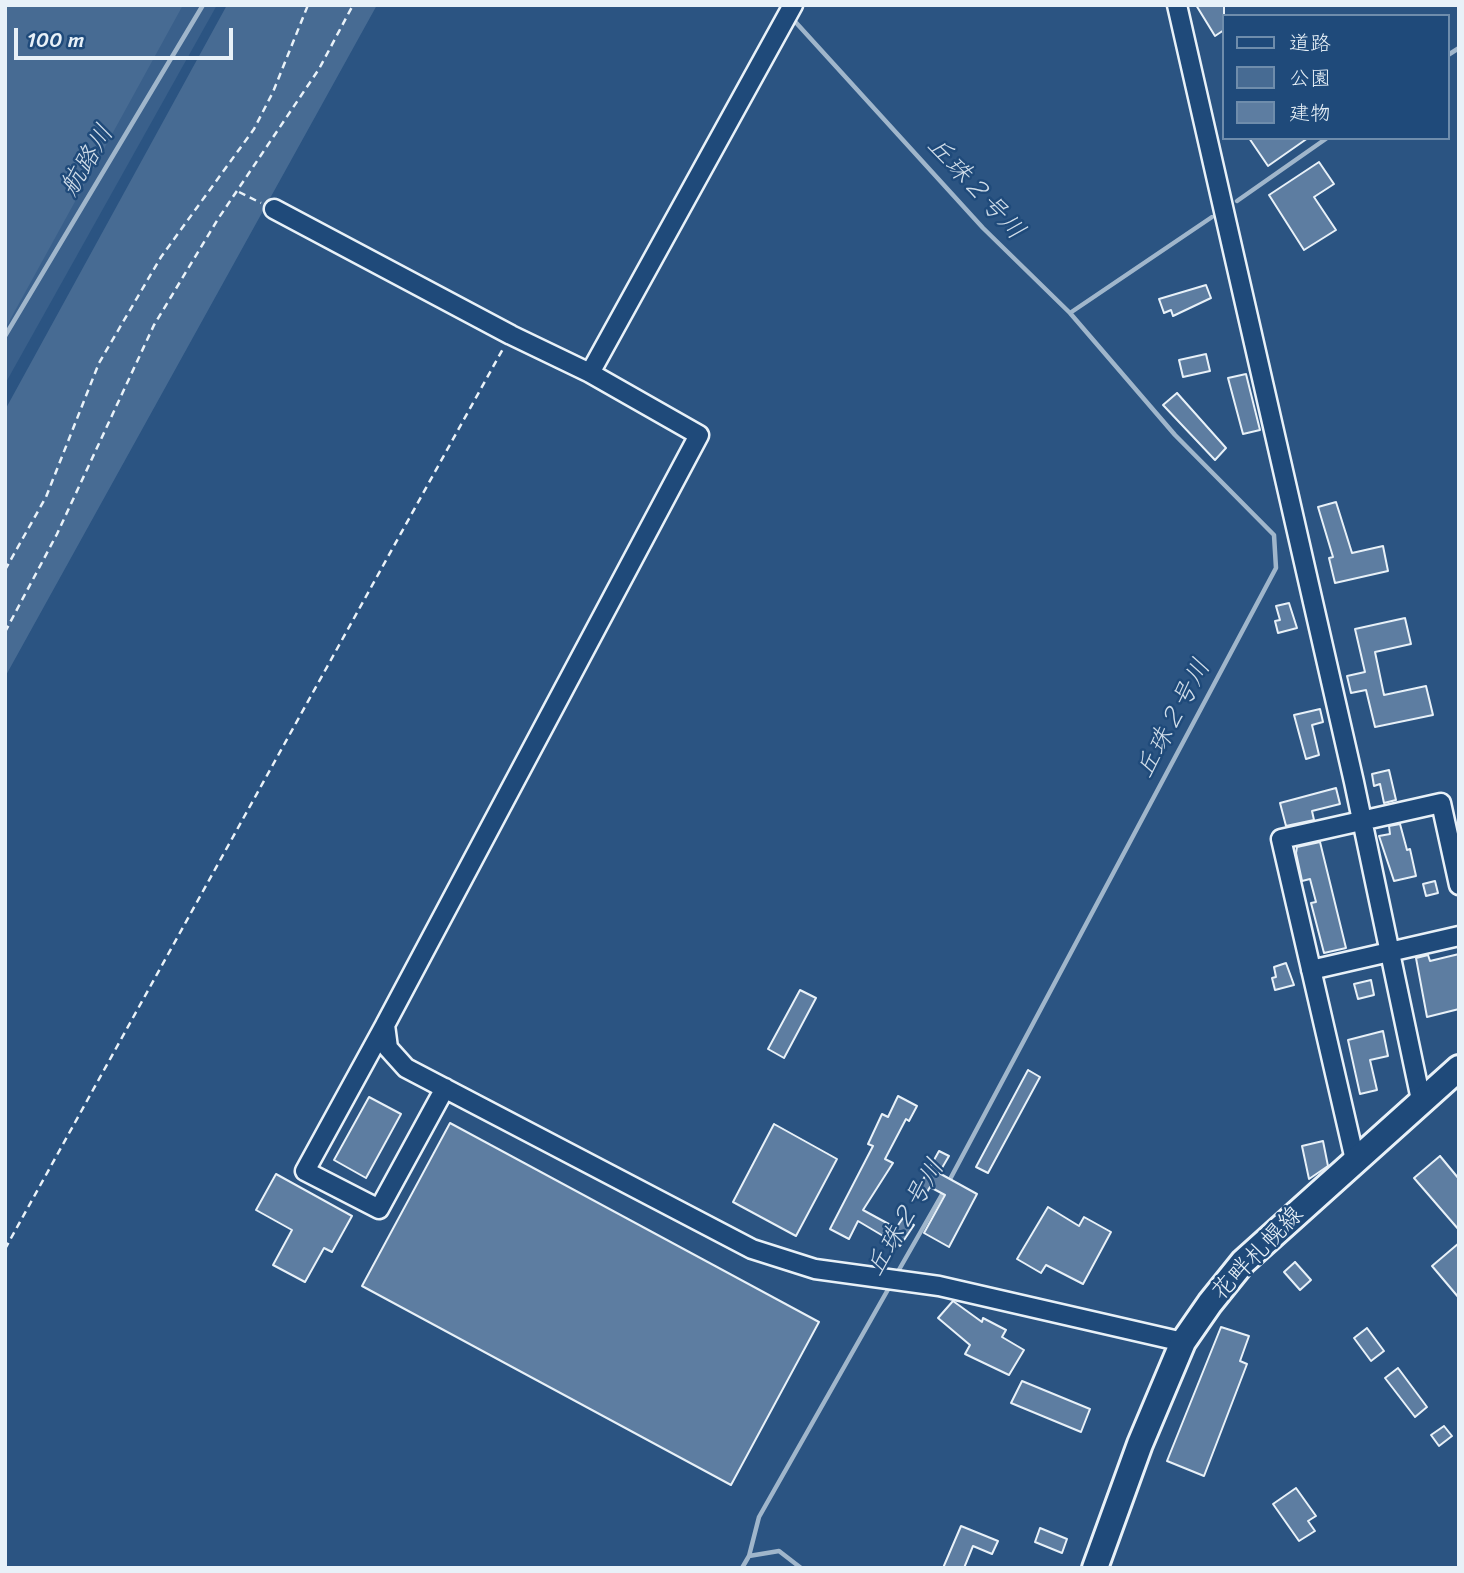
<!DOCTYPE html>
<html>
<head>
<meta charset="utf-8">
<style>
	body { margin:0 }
	#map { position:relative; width:1464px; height:1573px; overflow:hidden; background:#2b5482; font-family:Sriracha,"Klee One",sans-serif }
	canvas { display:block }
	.frame { position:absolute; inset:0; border:7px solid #e8f1f8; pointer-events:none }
	.legend { position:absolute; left:1222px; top:14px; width:228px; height:126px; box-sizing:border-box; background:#1f4a7a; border:2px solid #6f8dac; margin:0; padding:9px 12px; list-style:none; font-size:21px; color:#e8f1f8 }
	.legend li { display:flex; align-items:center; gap:14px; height:35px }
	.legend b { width:35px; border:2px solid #6f8dac }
	.scale { position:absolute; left:14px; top:28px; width:219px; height:32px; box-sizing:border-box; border:4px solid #e8f1f8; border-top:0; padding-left:9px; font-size:21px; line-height:24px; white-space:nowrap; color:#e8f1f8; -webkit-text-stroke:5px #1f4a7a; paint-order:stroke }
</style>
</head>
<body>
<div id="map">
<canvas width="1464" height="1573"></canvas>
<div class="frame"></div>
<ul class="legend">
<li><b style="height:9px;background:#1f4a7a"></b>道路</li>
<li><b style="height:19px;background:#476b93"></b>公園</li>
<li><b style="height:19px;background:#5d7da1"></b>建物</li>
</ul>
<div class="scale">100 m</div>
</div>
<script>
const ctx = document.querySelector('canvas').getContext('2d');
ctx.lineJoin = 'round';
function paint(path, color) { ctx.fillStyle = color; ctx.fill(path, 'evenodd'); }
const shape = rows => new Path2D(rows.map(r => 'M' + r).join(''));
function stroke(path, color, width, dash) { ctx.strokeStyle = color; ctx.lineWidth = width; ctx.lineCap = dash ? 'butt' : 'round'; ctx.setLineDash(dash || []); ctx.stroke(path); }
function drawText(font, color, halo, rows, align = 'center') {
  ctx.font = font + ' Sriracha,"Klee One",sans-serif'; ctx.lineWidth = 5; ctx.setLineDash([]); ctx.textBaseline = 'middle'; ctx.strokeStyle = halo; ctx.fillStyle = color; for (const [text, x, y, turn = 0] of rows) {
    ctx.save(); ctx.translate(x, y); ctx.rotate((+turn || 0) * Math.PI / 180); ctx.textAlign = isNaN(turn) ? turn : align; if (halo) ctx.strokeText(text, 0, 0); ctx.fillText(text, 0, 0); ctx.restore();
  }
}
paint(shape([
	[5,5,217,5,5,384]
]), '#3a608b');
paint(shape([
	[5,5,183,5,5,329],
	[227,5,377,5,5,677,5,410]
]), '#476b93');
stroke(shape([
	[790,16,983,228,1070,313,1175,435,1274,535,1276,568,948,1183],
	[1448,55,1459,48],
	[1237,201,1327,138],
	[1070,313,1212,217],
	[5,336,203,5],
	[896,1275,944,1191],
	[749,1556,779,1551,801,1568],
	[742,1568,749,1556,759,1517,890,1286]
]), '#a0b6cb', 4.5);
const building = shape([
	[1196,5,1224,5,1224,30,1215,36,1196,5],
	[1249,138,1308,138,1268,166,1249,138],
	[1319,162,1334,184,1314,197,1336,230,1304,250,1269,195,1319,162],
	[1206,285,1211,298,1173,316,1171,310,1164,313,1159,299,1206,285],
	[1206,354,1210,371,1183,377,1179,360,1206,354],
	[1246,374,1260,430,1243,434,1228,378,1246,374],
	[1177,393,1226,448,1215,460,1163,405,1177,393],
	[1336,502,1352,553,1383,546,1388,571,1335,583,1329,558,1333,557,1318,507,1336,502],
	[1289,603,1297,628,1278,633,1275,621,1280,620,1276,606,1289,603],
	[1405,618,1411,644,1375,652,1384,695,1426,686,1433,715,1375,727,1366,690,1351,693,1347,676,1365,672,1355,629,1405,618],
	[1320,709,1323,722,1312,725,1319,755,1306,759,1294,715,1320,709],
	[1389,770,1396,800,1384,803,1380,784,1374,786,1372,774,1389,770],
	[1336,788,1340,804,1312,811,1314,820,1286,826,1280,803,1336,788],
	[1400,824,1407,850,1410,849,1416,876,1394,881,1379,836,1390,834,1389,826,1400,824],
	[1320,842,1346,948,1324,953,1311,903,1316,902,1310,879,1302,881,1296,853,1297,847,1320,842],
	[1435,881,1438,893,1426,896,1423,884,1435,881],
	[1459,954,1459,1009,1427,1017,1416,958,1428,955,1430,961,1459,954],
	[1286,963,1294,985,1275,990,1272,978,1276,977,1274,967,1286,963],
	[1371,980,1374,995,1358,999,1354,984,1371,980],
	[800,990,816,998,784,1058,768,1049,800,990],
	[1383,1031,1388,1056,1370,1060,1377,1090,1360,1094,1348,1040,1383,1031],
	[1028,1070,1040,1077,988,1173,976,1167,1028,1070],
	[898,1096,917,1106,909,1121,906,1119,885,1159,893,1163,863,1210,896,1228,903,1218,914,1225,900,1246,858,1221,849,1239,830,1229,873,1146,868,1144,882,1114,888,1117,898,1096],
	[369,1097,401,1114,366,1178,334,1160,369,1097],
	[450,1123,819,1322,731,1485,362,1286,450,1123],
	[774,1124,837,1159,796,1236,733,1202,774,1124],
	[1323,1141,1328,1166,1309,1179,1302,1146,1323,1141],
	[939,1151,949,1156,939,1173,977,1194,949,1247,924,1233,945,1195,930,1187,927,1192,919,1187,939,1151],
	[1440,1156,1459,1179,1459,1230,1414,1178,1440,1156],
	[276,1174,352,1216,332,1252,324,1248,305,1282,273,1265,292,1230,256,1210,276,1174],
	[1048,1207,1079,1226,1084,1217,1111,1232,1083,1284,1046,1265,1041,1273,1017,1259,1048,1207],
	[1459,1243,1459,1298,1432,1266,1459,1243],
	[1295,1262,1311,1280,1300,1290,1284,1272,1295,1262],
	[953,1301,982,1322,983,1318,1006,1330,1002,1337,1024,1350,1009,1375,965,1354,970,1345,938,1318,953,1301],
	[1221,1327,1249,1336,1240,1361,1247,1364,1204,1476,1167,1461,1221,1327],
	[1367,1328,1384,1351,1371,1361,1354,1338,1367,1328],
	[1398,1368,1427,1407,1415,1417,1385,1378,1398,1368],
	[1022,1381,1090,1409,1081,1432,1011,1403,1022,1381],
	[1444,1426,1452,1436,1439,1446,1431,1435,1444,1426],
	[1296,1488,1316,1516,1308,1521,1315,1531,1299,1541,1273,1504,1296,1488],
	[961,1526,998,1541,992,1554,973,1546,964,1568,943,1568,961,1526],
	[1040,1528,1067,1539,1062,1553,1035,1542,1040,1528]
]);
paint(building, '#5d7da1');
stroke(building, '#e8f1f8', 2);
const street = shape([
	[1177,5,1354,782,1421,1100],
	[274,209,511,335,590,373,699,435,385,1025,388,1048,406,1068,752,1249,815,1269,939,1286,1183,1342],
	[590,373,793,5],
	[1311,970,1459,936],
	[385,1025,305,1171,379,1209,445,1088],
	[1355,1160,1281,839,1441,803,1459,885]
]);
const secondary = shape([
	[1095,1568,1140,1444,1183,1342,1210,1303,1243,1262,1459,1068]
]);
stroke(street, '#e8f1f8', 23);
stroke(secondary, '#e8f1f8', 30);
stroke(shape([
	[239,192,261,203],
	[5,570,46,497,99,363,161,257,254,129,273,92,308,5],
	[5,632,57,534,154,325,218,219,319,69,353,5],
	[5,1249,504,347]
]), '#e8f1f8', 2.5, [7, 5]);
stroke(street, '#1f4a7a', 18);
stroke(secondary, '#1f4a7a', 24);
drawText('24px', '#e8f1f8', '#1f4a7a', [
	["花畔札幌線",1258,1254,-46]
]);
drawText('italic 26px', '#d0dde9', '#1f4a7a', [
	["航路川",88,161,-59],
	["丘珠２号川",975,189,47],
	["丘珠２号川",1174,719,-62],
	["丘珠２号川",906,1218,-60]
]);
</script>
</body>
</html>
